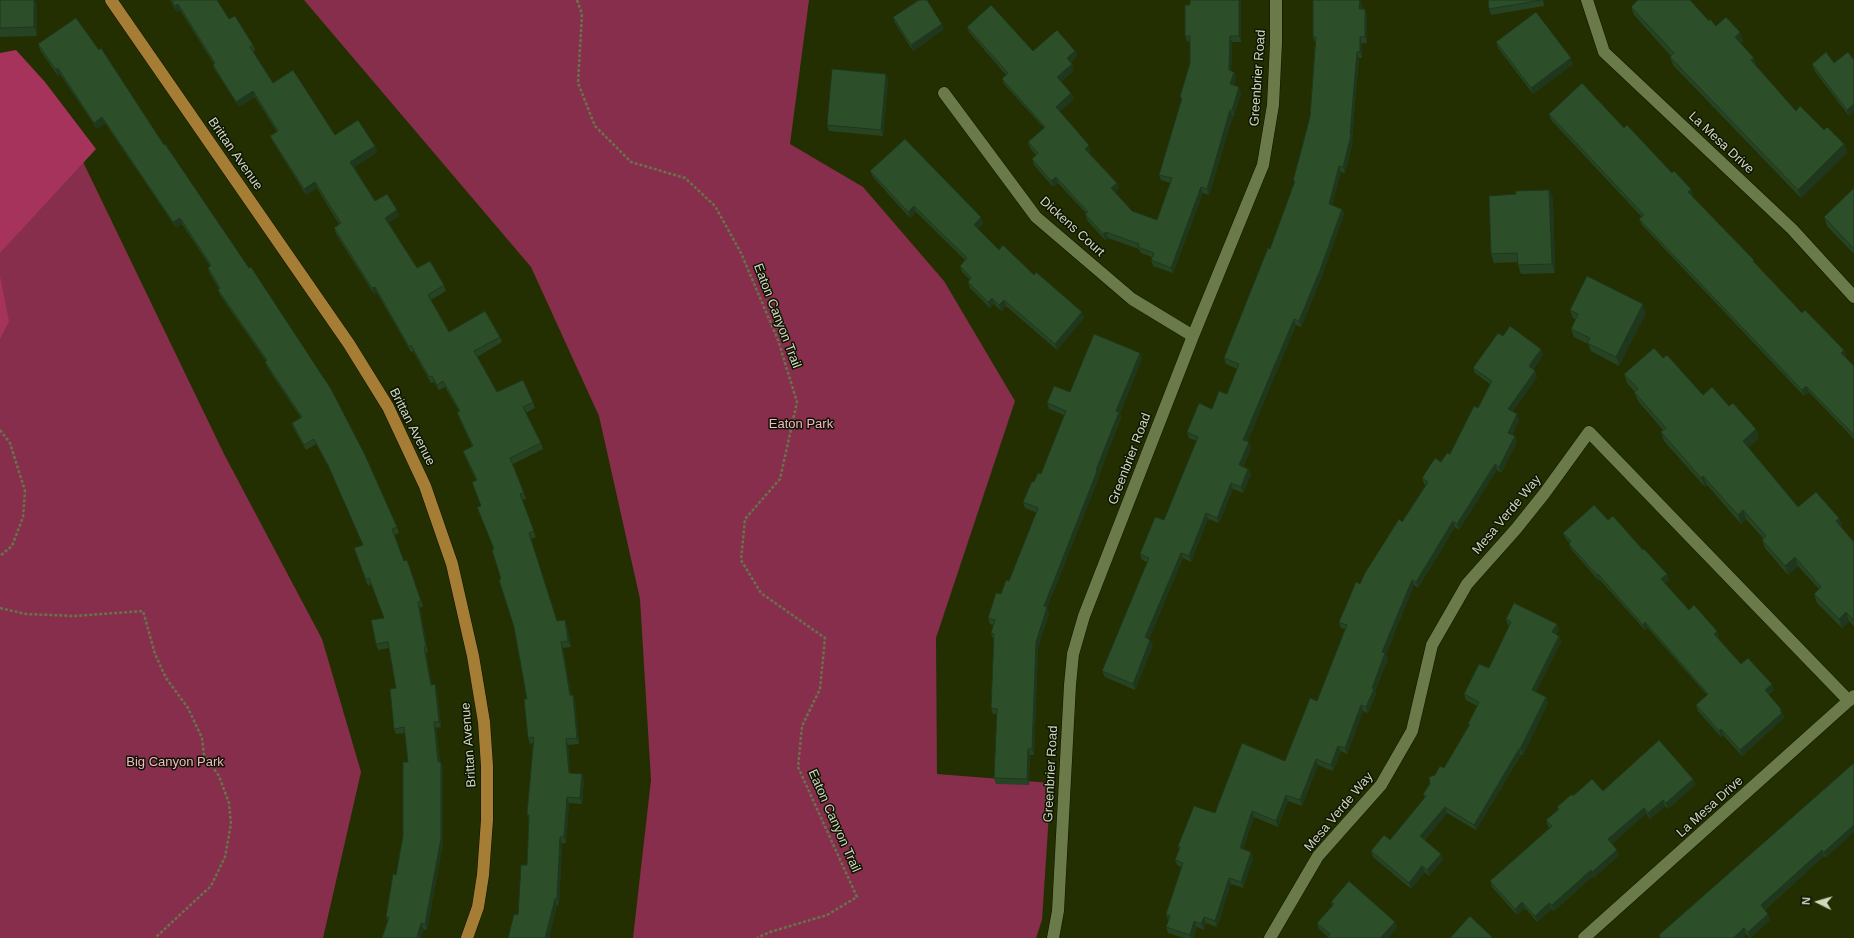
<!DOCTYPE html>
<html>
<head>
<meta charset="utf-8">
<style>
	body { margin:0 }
	#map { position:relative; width:1854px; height:938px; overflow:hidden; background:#232f00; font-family:Helvetica,sans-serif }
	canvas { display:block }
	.north { position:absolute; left:1798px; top:882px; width:40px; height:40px; -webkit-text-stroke:3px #0f1403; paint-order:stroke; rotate:275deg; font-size:11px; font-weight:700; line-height:16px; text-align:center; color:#cfd9bf }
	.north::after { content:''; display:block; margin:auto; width:14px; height:18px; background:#cfd9bf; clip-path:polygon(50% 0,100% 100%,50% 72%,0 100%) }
</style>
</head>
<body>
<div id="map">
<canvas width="1854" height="938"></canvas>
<div class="north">N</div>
</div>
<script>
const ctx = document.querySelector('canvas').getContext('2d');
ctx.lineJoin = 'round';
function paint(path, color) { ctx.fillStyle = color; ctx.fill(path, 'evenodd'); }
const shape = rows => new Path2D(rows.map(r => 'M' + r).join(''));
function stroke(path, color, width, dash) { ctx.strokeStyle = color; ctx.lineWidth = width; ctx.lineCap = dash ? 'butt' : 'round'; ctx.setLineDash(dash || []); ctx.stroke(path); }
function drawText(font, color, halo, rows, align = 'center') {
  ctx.font = font + ' Helvetica,sans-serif'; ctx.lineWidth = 3; ctx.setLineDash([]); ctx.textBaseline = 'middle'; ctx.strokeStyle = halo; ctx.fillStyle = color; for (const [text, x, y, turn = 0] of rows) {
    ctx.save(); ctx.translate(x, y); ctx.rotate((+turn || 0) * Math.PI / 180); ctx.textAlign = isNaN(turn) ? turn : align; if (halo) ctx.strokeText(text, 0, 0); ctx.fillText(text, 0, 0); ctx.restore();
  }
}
paint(shape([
	[304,0,809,0,790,144,863,187,944,281,1015,401,936,638,937,774,1051,783,1042,920,1036,938,633,938,651,780,640,599,599,416,531,267],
	[0,94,57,108,224,454,322,639,361,772,323,938,0,938]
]), '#862e4b');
paint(shape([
	[16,50,45,82,96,149,0,253,0,53],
	[0,276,9,321,0,339]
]), '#a5335b');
const minor = shape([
	[1587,0,1604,52,1792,229,1854,297],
	[944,93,1036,217,1132,299,1193,336],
	[1053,938,1058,911,1070,685,1073,654,1084,616,1193,336,1263,165,1273,105,1276,43,1276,0],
	[1270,938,1318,856,1381,785,1412,731,1432,645,1467,584,1516,529,1544,494,1589,432,1849,701],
	[1584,938,1854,696]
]);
const major = shape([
	[111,0,349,344,388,407,425,486,452,564,473,656,484,722,487,766,487,820,483,875,478,907,467,938]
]);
stroke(minor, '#0e1500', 13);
stroke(major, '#0e1500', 13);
stroke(shape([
	[577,0,582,14,578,83,595,126,631,162,685,178,715,206,741,253,778,340,797,402,780,479,745,519,741,560,761,593,825,638,820,689,802,726,798,767,857,897,827,915,770,932,757,938],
	[0,430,10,443,25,491,23,517,12,546,0,556],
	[0,608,26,614,75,616,143,611,155,654,166,678,188,708,202,738,204,755,219,776,229,803,231,824,225,857,211,886,155,938]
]), '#68734c', 2.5, [3, 2]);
stroke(minor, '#6b7a49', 12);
stroke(major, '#a67d35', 12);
paint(shape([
	[0,0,37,4,37,36,0,37],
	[170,0,217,0,229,19,253,45,255,50,253,52,273,83,335,135,375,146,377,152,354,167,375,201,399,216,388,223,417,268,444,285,446,291,431,300,449,332,500,337,502,342,477,357,497,392,533,402,535,408,526,413,541,443,543,449,513,464,526,499,522,500,536,537,531,539,557,621,565,620,567,626,571,647,563,648,571,695,573,695,575,701,579,744,568,745,570,773,582,774,584,780,582,804,569,803,566,843,562,843,559,905,557,905,549,938,508,938,518,915,527,865,529,819,527,814,533,743,530,744,528,738,527,699,514,627,493,549,481,506,476,480,465,457,463,451,472,446,459,418,457,412,459,411,445,387,439,390,434,382,431,383,413,351,411,352,377,293,374,294,336,234,334,228,339,224,317,188,306,195,273,142,270,136,277,132,255,97,239,107,215,70,213,65,214,64,180,10,177,12],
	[1241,0,1241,42,1232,42,1231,71,1234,72,1236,78,1234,85,1241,93,1234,116,1233,116,1209,195,1203,193,1173,273,1153,266,1151,260,1152,257,1141,253,1139,249,1108,238,1105,240,1087,220,1085,214,1086,213,1058,183,1053,187,1034,165,1032,159,1036,155,1030,148,1028,142,1044,128,1004,84,1002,79,1006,75,969,32,967,27,1033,51,1075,51,1077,56,1071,62,1072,64,1074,70,1061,82,1071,93,1074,99,1059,112,1091,151,1089,153,1117,183,1119,188,1115,192,1132,211,1157,220,1170,183,1161,180,1159,175,1182,100,1180,97,1190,63,1190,42,1187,41,1185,36,1190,5],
	[1313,0,1360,0,1362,4,1362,9,1365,9,1367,15,1367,43,1362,43,1362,58,1359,58,1352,138,1353,141,1345,173,1341,172,1332,205,1342,209,1344,214,1322,276,1301,327,1296,325,1247,442,1249,442,1251,448,1243,467,1248,469,1251,475,1243,493,1233,489,1219,523,1208,519,1191,562,1183,558,1149,639,1150,640,1153,645,1135,690,1105,677,1102,671,1147,562,1142,560,1140,554,1164,520,1197,441,1189,438,1187,432,1227,394,1237,369,1226,364,1224,358,1270,249,1294,183,1293,181,1310,117,1315,43,1313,37],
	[1488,0,1543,0,1544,6,1491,15,1489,9],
	[1631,7,1709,21,1716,26,1740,32,1743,41,1740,43,1757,66,1756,67,1796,111,1824,130,1844,144,1847,153,1801,198,1673,65,1670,57,1671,56,1634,15],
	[893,17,944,29,913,51,895,23],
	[76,18,397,527,399,533,394,535,404,561,407,560,423,606,420,608,428,652,426,653,432,685,437,690,441,727,436,728,440,762,443,768,443,843,427,930,388,921,386,917,396,875,403,836,408,762,405,733,396,734,394,729,396,688,389,648,378,650,376,644,384,618,372,584,368,586,354,548,363,545,330,470,316,444,306,450,294,429,292,423,301,418,267,367,265,362,266,361,220,295,218,290,219,289,210,274,208,268,210,266,182,224,176,228,105,123,97,129,60,74,58,76,40,50,38,44],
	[1496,42,1573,64,1533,94,1498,48],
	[1834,63,1849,116,1814,70,1812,64],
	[886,74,888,80,883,136,829,131,827,125],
	[1549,114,1624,128,1693,195,1692,196,1802,313,1844,350,1846,356,1845,357,1854,366,1854,439,1809,392,1804,396,1642,225,1639,219,1642,217,1551,120],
	[870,171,981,217,983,223,978,229,999,250,1034,275,1084,318,1057,350,1006,306,1001,311,994,304,990,308,970,288,968,282,970,280,962,272,960,266,965,260,916,212,910,218,873,177],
	[1854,188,1854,254,1827,226,1824,217],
	[1549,190,1553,199,1555,273,1521,274,1518,265,1518,262,1494,263,1491,254,1516,194],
	[1570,310,1646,313,1619,366,1591,351,1588,344,1574,337,1571,329,1576,320,1573,318],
	[1503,336,1541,349,1543,355,1533,370,1535,371,1537,377,1512,412,1519,420,1512,435,1515,436,1517,442,1501,473,1497,470,1459,530,1455,527,1418,588,1414,585,1386,654,1388,659,1375,691,1376,694,1368,713,1363,711,1347,754,1341,751,1333,771,1318,765,1302,806,1288,801,1278,827,1254,817,1243,849,1253,858,1243,888,1231,884,1217,927,1206,923,1204,930,1197,927,1193,938,1184,938,1168,933,1166,927,1169,920,1168,920,1166,914,1182,867,1178,866,1175,860,1179,850,1178,846,1215,813,1285,761,1317,701,1345,629,1341,628,1339,622,1360,584,1402,522,1426,485,1424,484,1422,478,1441,462,1450,454,1478,408,1490,384,1475,373,1473,368],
	[1140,353,1142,359,1120,413,1121,418,1099,475,1099,477,1047,608,1049,613,1038,648,1034,755,1030,755,1029,785,996,784,994,778,997,714,993,714,991,708,994,639,993,639,991,633,993,625,990,624,988,618,1009,581,1037,513,1025,508,1023,502,1034,482,1041,474,1064,415,1049,409,1047,403,1070,392],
	[1663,358,1703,395,1729,406,1756,429,1759,438,1748,448,1798,507,1839,518,1842,526,1841,527,1854,542,1854,626,1849,621,1842,628,1817,603,1814,594,1819,589,1798,566,1788,575,1765,548,1762,540,1763,538,1746,519,1741,524,1707,485,1705,487,1664,441,1661,432,1663,430,1638,401,1634,392,1635,392,1627,383,1624,374],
	[1608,520,1643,550,1667,574,1669,580,1665,583,1689,610,1717,631,1719,637,1718,638,1741,664,1774,690,1768,695,1781,709,1784,718,1742,756,1723,735,1721,737,1698,711,1696,705,1707,695,1648,628,1645,630,1600,580,1599,581,1571,549,1569,544,1570,543,1566,539,1563,533],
	[1506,619,1557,624,1559,630,1556,634,1559,636,1561,642,1536,692,1546,697,1548,703,1523,755,1521,755,1476,830,1447,813,1425,840,1443,860,1429,876,1425,872,1411,889,1373,857,1371,851,1390,840,1425,798,1423,794,1435,775,1444,768,1469,725,1468,724,1477,706,1466,700,1464,694,1489,668,1509,626,1508,625],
	[1854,763,1826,858,1824,856,1765,910,1770,920,1750,938,1746,934,1742,938,1660,938,1659,935],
	[1693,779,1695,785,1668,809,1665,806,1650,819,1646,813,1612,844,1619,855,1594,878,1593,876,1554,911,1552,909,1537,922,1525,908,1517,915,1492,887,1490,881,1550,828,1548,826,1546,820,1558,810,1557,807,1573,796,1603,791],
	[1331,902,1395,922,1397,927,1388,938,1327,938,1328,937,1319,929,1317,923,1332,906]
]), '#264424');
paint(shape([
	[34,0,35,0,37,4,37,36,34,27],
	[1239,0,1241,0,1241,42,1239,36],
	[1360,0,1362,4,1362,15,1359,9],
	[178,4,180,10,177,12,175,6],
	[1365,9,1367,15,1367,43,1365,37],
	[942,24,944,29,913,51,911,45],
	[1740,32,1743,41,1738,46,1735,37],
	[1230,36,1232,42,1231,76,1229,70],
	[1360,37,1362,43,1362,58,1360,52],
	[1075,51,1077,56,1069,64,1067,58],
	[1357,52,1359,58,1352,138,1353,141,1345,173,1343,167,1350,134],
	[1571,58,1573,64,1533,94,1531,88],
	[1754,58,1757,66,1754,69,1751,60],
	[1072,64,1074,70,1059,83,1057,77],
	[58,68,60,74,58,76,56,70],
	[1234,72,1236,78,1232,90,1230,84],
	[886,74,888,80,883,136,881,130],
	[1239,87,1241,93,1234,116,1232,110],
	[253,91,255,97,239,107,236,102],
	[1071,93,1074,99,1058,113,1056,107],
	[1854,104,1854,112,1849,116,1847,110],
	[1230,110,1233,116,1209,195,1207,189],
	[102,117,105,123,97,129,94,123],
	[1844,144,1847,153,1801,198,1798,190],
	[1089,145,1091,151,1088,154,1085,149],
	[375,146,377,152,353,168,350,162],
	[1339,166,1341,172,1331,210,1329,204],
	[1056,177,1058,183,1053,187,1051,181],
	[315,182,317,188,306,195,304,189],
	[1117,183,1119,188,1113,194,1111,188],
	[1201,187,1203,193,1173,273,1171,268],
	[1691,189,1693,195,1690,198,1688,192],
	[1549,190,1553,199,1555,273,1552,264],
	[914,206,916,212,910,218,908,212],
	[1342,209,1344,214,1322,276,1301,327,1299,321],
	[397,210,399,216,387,224,385,218],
	[981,217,983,223,976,231,974,225],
	[180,218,182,224,176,228,173,222],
	[1106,232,1108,238,1105,240,1103,234],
	[375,287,377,293,374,294,372,288],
	[992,298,994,304,990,308,988,302],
	[1004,300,1006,306,1001,311,999,305],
	[1643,304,1646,313,1619,366,1616,357],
	[1082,312,1084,318,1057,350,1055,344],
	[1294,319,1296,325,1246,446,1243,440],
	[1541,349,1543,355,1531,372,1529,366],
	[1844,350,1846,356,1843,358,1841,353],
	[1140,353,1142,359,1120,413,1121,418,1099,475,1099,477,1047,608,1049,613,1038,648,1034,755,1032,749,1036,642,1044,606,1096,470,1116,411],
	[1535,371,1537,377,1510,415,1508,409],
	[1806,386,1809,392,1804,396,1802,390],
	[1517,414,1519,420,1510,439,1508,433],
	[1756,429,1759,438,1746,450,1743,441],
	[1515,436,1517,442,1501,473,1499,467],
	[1249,442,1251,448,1241,471,1239,465],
	[1495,464,1497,470,1459,530,1457,524],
	[1248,469,1251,475,1243,493,1241,487],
	[1703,476,1707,485,1705,487,1701,478],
	[1231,483,1233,489,1219,523,1217,518],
	[1743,510,1746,519,1741,524,1738,515],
	[1206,513,1208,519,1191,562,1189,556],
	[1839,518,1842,526,1839,530,1836,521],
	[1453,521,1455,527,1418,588,1416,582],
	[1181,553,1183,558,1147,643,1145,637],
	[1795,557,1798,566,1788,575,1785,566],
	[1598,574,1600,580,1599,581,1597,575],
	[1667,574,1669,580,1664,584,1661,579],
	[1412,580,1414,585,1386,654,1388,659,1375,691,1376,694,1368,713,1366,707,1382,652],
	[418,602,420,608,428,652,426,647],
	[1846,612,1849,621,1842,628,1839,619],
	[565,620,567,626,571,647,568,641],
	[1645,622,1648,628,1645,630,1643,625],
	[1557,624,1559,630,1554,638,1552,632],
	[1717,631,1719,637,1716,639,1714,634],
	[1559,636,1561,642,1534,696,1532,690],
	[1150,640,1153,645,1135,690,1133,684],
	[561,642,563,648,572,701,570,695],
	[424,647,426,653,433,691,431,685],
	[435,684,437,690,441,727,439,722],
	[1772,684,1774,690,1767,696,1765,690],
	[573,695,575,701,579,744,577,738],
	[1546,697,1548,703,1523,755,1520,749],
	[1361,705,1363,711,1347,754,1345,748],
	[1781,709,1784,718,1742,756,1740,750],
	[434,722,436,728,440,768,438,762],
	[1721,729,1723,735,1721,737,1719,731],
	[566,739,568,745,571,779,569,773],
	[1338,746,1341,751,1333,771,1331,765],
	[1028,749,1030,755,1029,785,1027,779],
	[1519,749,1521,755,1476,830,1474,825],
	[1316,759,1318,765,1302,806,1300,800],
	[441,762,443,768,443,843,427,930,425,924],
	[582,774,584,780,582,804,580,798],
	[1693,779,1695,785,1668,809,1666,803],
	[1286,795,1288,801,1278,827,1276,821],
	[567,797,569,803,566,843,564,837],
	[1663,800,1665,806,1650,819,1648,813],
	[1445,807,1447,813,1423,842,1420,836],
	[1644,808,1646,813,1611,845,1608,839],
	[1252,811,1254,817,1242,854,1240,848],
	[1854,825,1854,832,1826,858,1824,852],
	[560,837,562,843,559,905,557,899],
	[1617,850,1619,855,1594,878,1592,872],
	[1822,850,1824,856,1763,911,1761,905],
	[1251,852,1253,858,1243,888,1241,882],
	[1441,854,1443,860,1429,876,1427,870],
	[1422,866,1425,872,1411,889,1409,883],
	[1591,870,1593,876,1554,911,1552,905],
	[1229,878,1231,884,1217,927,1215,921],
	[555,899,557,905,549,938,545,938],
	[1522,902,1525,908,1517,915,1515,909],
	[1549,903,1552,909,1537,922,1535,916],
	[1768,914,1770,920,1750,938,1748,932],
	[1204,917,1206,923,1204,930,1201,924],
	[1194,921,1197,927,1193,938,1191,938,1190,935],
	[1395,922,1397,927,1388,938,1380,938],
	[421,923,424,929,421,938,417,938],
	[1744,928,1746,934,1742,938,1733,938]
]), '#1f371d');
const building = shape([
	[0,0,34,0,34,27,0,28,0,0],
	[172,0,217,0,229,19,235,16,253,45,250,47,273,83,293,70,335,135,358,120,375,146,350,162,375,201,387,194,397,210,385,218,417,268,430,261,444,285,428,295,449,332,485,311,500,337,474,351,497,392,523,380,533,402,523,407,541,443,510,458,524,493,520,494,534,531,529,533,557,621,565,620,568,641,561,642,570,695,573,695,577,738,566,739,569,773,582,774,580,798,567,797,564,837,560,837,557,899,555,899,545,938,508,938,514,914,518,915,521,865,527,865,529,815,527,814,534,737,528,738,524,699,527,699,514,627,499,580,501,579,492,550,494,549,477,507,481,506,472,482,477,480,463,451,473,446,457,412,460,411,443,381,437,385,432,376,429,377,411,345,409,347,375,287,372,288,334,228,341,223,315,182,304,189,270,136,278,131,253,91,236,102,213,65,215,63,178,4,175,6,172,0],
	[919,0,927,0,942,24,911,45,893,17,919,0],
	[1190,0,1239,0,1239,36,1230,36,1229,70,1234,72,1230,84,1239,87,1232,110,1230,110,1207,189,1201,187,1171,268,1151,260,1154,253,1138,247,1139,244,1106,232,1103,234,1085,214,1088,212,1056,177,1051,181,1032,159,1038,153,1028,142,1045,127,1002,79,1008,73,967,27,991,5,1033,51,1057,30,1075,51,1067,58,1072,64,1057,77,1071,93,1056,107,1089,145,1085,149,1117,183,1111,188,1132,211,1157,220,1172,178,1159,175,1182,98,1180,97,1190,63,1190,36,1185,36,1185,5,1190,5,1190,0],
	[1313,0,1360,0,1359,9,1365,9,1365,37,1360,37,1360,52,1357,52,1350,134,1351,135,1343,167,1339,166,1329,204,1342,209,1320,270,1299,321,1294,319,1243,440,1249,442,1239,465,1248,469,1241,487,1231,483,1217,518,1206,513,1189,556,1181,553,1145,637,1150,640,1133,684,1102,671,1149,558,1140,554,1155,517,1164,520,1198,437,1187,432,1199,403,1212,409,1219,391,1227,394,1239,364,1224,358,1268,248,1270,249,1295,181,1293,181,1310,117,1316,37,1313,37,1313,0],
	[1488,0,1542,0,1489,9,1488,0],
	[1638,0,1690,0,1709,21,1710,19,1716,26,1726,17,1740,32,1735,37,1754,58,1751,60,1796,111,1800,106,1824,130,1827,127,1844,144,1798,190,1670,57,1674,53,1631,7,1638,0],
	[1536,12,1571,58,1531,88,1496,42,1536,12],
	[76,18,99,50,101,48,164,145,165,144,249,268,251,267,331,389,365,455,397,527,392,529,404,561,407,560,421,601,418,602,426,647,424,647,431,685,435,684,439,722,434,722,438,762,441,762,441,838,425,924,421,923,417,938,382,938,389,917,386,917,393,874,396,875,403,836,403,762,408,762,404,727,394,729,390,689,396,688,388,642,376,644,371,620,384,618,369,578,366,580,354,548,363,545,328,465,314,439,304,445,292,423,302,417,265,362,267,360,218,290,220,288,208,268,211,265,180,218,173,222,102,117,94,123,58,68,56,70,38,44,76,18],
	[1826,52,1834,63,1848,52,1854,60,1854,104,1847,110,1812,64,1826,52],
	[832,69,886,74,881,130,827,125,832,69],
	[1582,83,1624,128,1627,125,1672,173,1674,171,1691,189,1688,192,1754,260,1753,261,1786,296,1802,313,1805,310,1844,350,1841,353,1854,366,1854,435,1806,386,1802,390,1639,219,1644,215,1549,114,1582,83],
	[905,139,981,217,974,225,999,250,1003,245,1034,275,1036,272,1082,312,1055,344,1004,300,999,305,992,298,988,302,968,282,971,278,960,266,967,258,914,206,908,212,870,171,905,139],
	[1854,188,1854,249,1824,217,1854,188],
	[1549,190,1552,264,1518,265,1517,253,1491,254,1489,196,1516,194,1515,191,1549,190],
	[1587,276,1643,304,1616,357,1587,343,1590,338,1571,329,1578,314,1570,310,1587,276],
	[1510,326,1541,349,1529,366,1535,371,1508,409,1517,414,1508,433,1515,436,1499,467,1495,464,1457,524,1453,521,1416,582,1412,580,1382,652,1385,653,1372,688,1374,689,1366,707,1361,705,1345,748,1338,746,1331,765,1316,759,1300,800,1286,795,1276,821,1252,811,1240,848,1251,852,1241,882,1229,878,1215,921,1204,917,1201,924,1194,921,1190,935,1166,927,1170,916,1166,914,1183,863,1175,860,1180,847,1178,846,1194,806,1215,813,1242,743,1285,761,1310,698,1317,701,1347,625,1339,622,1356,582,1360,584,1365,573,1399,519,1402,522,1428,482,1422,478,1435,458,1441,462,1447,453,1450,454,1474,406,1478,408,1492,381,1473,368,1498,333,1503,336,1510,326],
	[1094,334,1140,353,1116,411,1119,412,1096,470,1097,471,1044,606,1047,607,1036,642,1032,749,1028,749,1027,779,994,778,997,709,991,708,994,634,991,633,995,620,988,618,996,593,1001,594,1006,580,1009,581,1038,508,1023,502,1032,481,1034,482,1038,473,1041,474,1066,411,1047,403,1054,386,1070,392,1094,334],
	[1654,348,1663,358,1667,355,1703,395,1712,387,1729,406,1733,403,1756,429,1743,441,1798,507,1816,492,1839,518,1836,521,1854,542,1854,621,1846,612,1839,619,1814,594,1821,587,1795,557,1785,566,1762,540,1766,536,1743,510,1738,515,1703,476,1701,478,1661,432,1666,428,1634,392,1638,389,1624,374,1654,348],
	[1594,505,1608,520,1613,516,1643,550,1644,549,1667,574,1661,579,1689,610,1694,605,1717,631,1714,634,1741,664,1748,658,1772,684,1765,690,1781,709,1780,710,1782,713,1740,750,1721,729,1719,731,1696,705,1708,694,1645,622,1643,625,1598,574,1597,575,1569,544,1571,541,1563,533,1594,505],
	[1514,603,1557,624,1552,632,1559,636,1532,690,1546,697,1520,749,1519,749,1474,825,1445,807,1420,836,1441,854,1427,870,1422,866,1409,883,1371,851,1384,835,1390,840,1426,796,1423,794,1430,784,1429,777,1435,775,1440,766,1444,768,1470,724,1468,724,1479,702,1464,694,1479,664,1489,668,1511,622,1506,619,1514,603],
	[1659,740,1693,779,1666,803,1663,800,1648,813,1644,808,1608,839,1617,850,1592,872,1591,870,1552,905,1549,903,1535,916,1522,902,1515,909,1490,881,1552,826,1546,820,1559,809,1557,807,1572,794,1573,796,1592,779,1603,791,1659,740],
	[1854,763,1854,825,1824,852,1822,850,1761,905,1768,914,1748,932,1744,928,1733,938,1661,938,1659,935,1854,763],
	[1349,881,1395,922,1380,938,1327,938,1330,934,1317,923,1334,904,1331,902,1349,881],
	[1470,916,1493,938,1450,938,1470,916]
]);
paint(building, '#2c4f2a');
stroke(building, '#1f371d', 1);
drawText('13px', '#cfd9bf', '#0f1403', [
	["Greenbrier Road",1258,78,-86],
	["La Mesa Drive",1721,143,43],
	["Brittan Avenue",235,154,55],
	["Dickens Court",1072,227,42],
	["Eaton Canyon Trail",777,316,69],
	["Brittan Avenue",412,427,63],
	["Greenbrier Road",1130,459,-69],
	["Mesa Verde Way",1507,515,-50],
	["Brittan Avenue",469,745,-94],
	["Greenbrier Road",1051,774,-87],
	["La Mesa Drive",1710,807,-42],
	["Mesa Verde Way",1339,812,-50],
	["Eaton Canyon Trail",834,821,66]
]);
drawText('13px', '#f4b7c6', '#0f1403', [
	["Eaton Park",801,424],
	["Big Canyon Park",175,762]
]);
</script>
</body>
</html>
